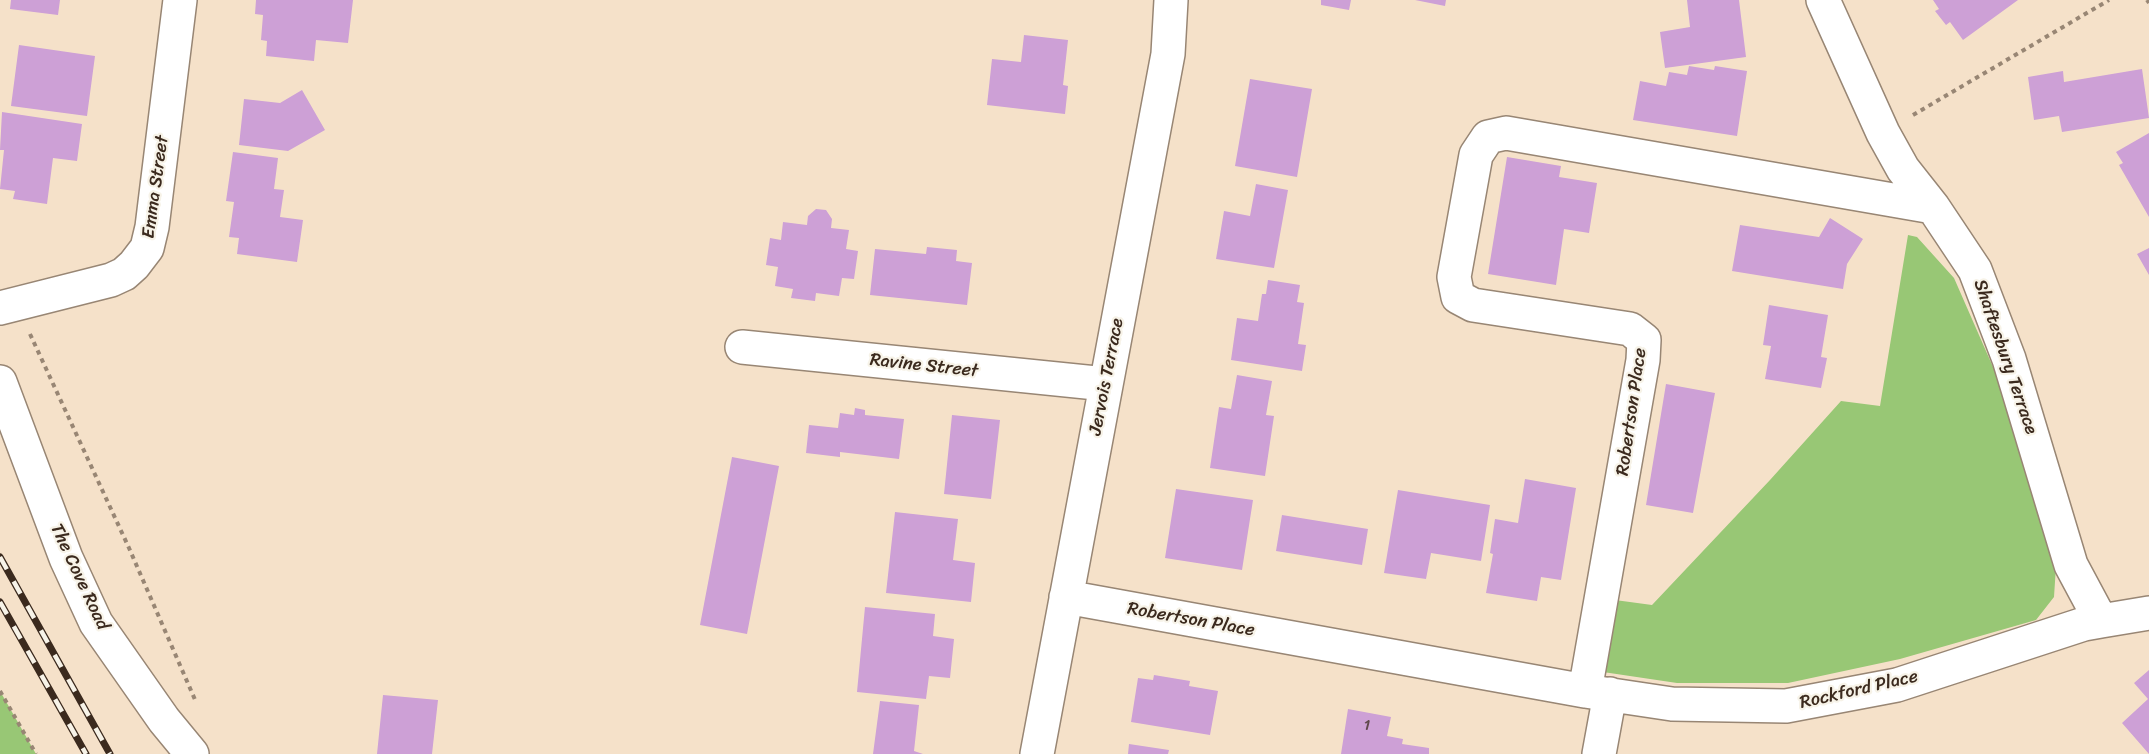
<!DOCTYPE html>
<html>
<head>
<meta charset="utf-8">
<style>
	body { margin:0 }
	canvas { display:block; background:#f5e1c9 }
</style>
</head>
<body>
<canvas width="2149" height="754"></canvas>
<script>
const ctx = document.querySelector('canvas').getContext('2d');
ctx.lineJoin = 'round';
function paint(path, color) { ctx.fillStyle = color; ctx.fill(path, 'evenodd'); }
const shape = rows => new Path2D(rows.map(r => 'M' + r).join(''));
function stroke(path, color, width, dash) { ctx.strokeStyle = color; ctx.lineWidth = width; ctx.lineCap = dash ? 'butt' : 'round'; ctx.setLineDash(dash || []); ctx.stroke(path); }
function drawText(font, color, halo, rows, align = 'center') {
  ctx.font = font + ' Sriracha,sans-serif'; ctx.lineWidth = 4.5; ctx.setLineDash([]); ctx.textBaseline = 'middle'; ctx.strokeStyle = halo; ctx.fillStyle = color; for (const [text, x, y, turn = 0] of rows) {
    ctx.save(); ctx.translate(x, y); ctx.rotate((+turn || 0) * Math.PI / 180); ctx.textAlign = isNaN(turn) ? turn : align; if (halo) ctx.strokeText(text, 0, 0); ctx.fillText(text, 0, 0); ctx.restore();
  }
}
paint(shape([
	[1908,235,1917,237,1954,278,2000,383,2056,566,2054,597,2036,620,1900,659,1788,683,1677,683,1603,672,1615,600,1652,605,1770,480,1841,401,1880,406],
	[0,691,36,754,0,754]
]), '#98c775');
paint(shape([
	[11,0,60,0,58,15,10,9],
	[256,0,353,0,348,43,316,40,314,61,266,56,267,41,261,40,263,15,255,14],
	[1321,0,1351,0,1349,10,1321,5],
	[1415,0,1446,0,1445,6],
	[1687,0,1739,0,1746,57,1665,68,1660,32,1690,27],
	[1933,0,2018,0,1963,40,1950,22,1946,25,1935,11,1939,9],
	[1024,35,1068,40,1063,85,1068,86,1065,114,987,105,992,59,1021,62],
	[19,45,95,56,87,116,11,106],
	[1689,66,1714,70,1715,66,1747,71,1737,136,1633,120,1640,81,1666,86,1669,72,1687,75],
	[2142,69,2149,118,2062,132,2059,116,2034,120,2028,77,2063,71,2064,82],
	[1250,79,1312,89,1297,177,1235,166],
	[302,90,325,130,288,151,239,145,244,99,280,103],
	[2,112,82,124,77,161,53,158,47,204,13,199,15,191,0,189,4,150,0,150],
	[2149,133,2149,217,2119,165,2123,163,2116,152],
	[233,152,278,158,274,189,284,190,280,217,303,220,297,262,237,254,239,238,229,237,234,202,226,201],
	[1507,157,1561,166,1559,177,1597,183,1589,233,1564,229,1556,285,1488,274],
	[1256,184,1288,190,1274,268,1216,259,1224,211,1250,216],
	[816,209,826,210,832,219,831,228,849,230,846,249,858,251,854,279,842,278,839,296,816,293,815,301,791,298,793,289,775,286,778,267,766,265,770,238,781,240,783,222,807,225,808,216],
	[1830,218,1863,239,1847,264,1843,289,1732,271,1740,225,1819,237],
	[927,247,957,250,956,261,972,263,967,305,870,295,875,249,926,254],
	[2149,248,2149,275,2137,254],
	[1268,280,1300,285,1297,302,1304,303,1298,344,1306,345,1302,371,1231,360,1237,318,1258,321,1262,294,1266,294],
	[1769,305,1828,315,1821,357,1827,358,1821,388,1765,379,1771,346,1763,345],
	[1237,375,1272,381,1266,415,1274,416,1265,476,1210,468,1219,407,1231,409],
	[1666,384,1715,393,1693,513,1646,505],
	[855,408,865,410,865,415,904,419,899,459,840,452,840,457,806,453,809,425,838,428,840,413,854,415],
	[952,415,1000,420,991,499,944,494],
	[732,457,779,466,747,634,700,625],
	[1525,479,1576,488,1561,580,1541,577,1537,601,1486,593,1493,554,1490,553,1495,519,1518,523],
	[1176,489,1253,500,1242,570,1165,558],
	[1398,490,1490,505,1481,561,1431,553,1426,579,1384,573],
	[895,512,958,519,953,560,975,563,971,602,886,593],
	[1282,515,1368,529,1362,565,1276,551],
	[865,607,935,614,933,636,954,639,950,678,929,676,926,699,857,692],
	[2149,670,2149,754,2122,723,2148,699,2134,683],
	[1154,675,1190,681,1189,686,1218,691,1210,735,1131,722,1138,678,1153,680],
	[383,695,438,700,432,754,377,754],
	[880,701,919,705,914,751,923,754,873,754],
	[1348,709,1391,717,1387,736,1403,739,1402,744,1429,748,1429,754,1341,754],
	[1129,744,1169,750,1168,754,1128,754]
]), '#cda0d6');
const minor = shape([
	[1823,0,1883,133,1903,169,1933,207,1975,270,2009,359,2071,565,2101,621,2149,613],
	[0,308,111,280,124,274,134,265,147,248,152,227,180,0],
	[742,347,1106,384],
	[1066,597,1585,691,1643,360,1644,340,1630,329,1473,305,1458,297,1454,277,1476,155,1488,137,1506,133,1933,207],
	[1585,691,1672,704,1786,706,1897,685,2084,624,2101,621],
	[1037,754,1168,54,1171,0],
	[1599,754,1610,694]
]);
const tertiary = shape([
	[0,382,66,558,96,623,164,720,192,754]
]);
stroke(minor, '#988674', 36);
stroke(tertiary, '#988674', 36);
stroke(shape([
	[2147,0,2149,3],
	[1913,115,2109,0],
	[30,334,129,548,196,702],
	[0,691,36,754]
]), '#988674', 4, [4.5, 4.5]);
stroke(minor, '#fff', 33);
stroke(tertiary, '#fff', 33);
const rail = shape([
	[0,557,110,754],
	[0,602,86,754]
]);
stroke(rail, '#3b2a1e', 7);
stroke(rail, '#f7f3e8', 4.5, [14]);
drawText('15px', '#60484c', null, [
	["1",1367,726]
]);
drawText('18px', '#3b2a1e', '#f7f3e8', [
	["Emma Street",156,187,-82],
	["Shaftesbury Terrace",2005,357,71],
	["Ravine Street",924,366,6],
	["Jervois Terrace",1107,377,-79],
	["Robertson Place",1632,412,-82],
	["The Cove Road",79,577,65],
	["Robertson Place",1191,620,10],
	["Rockford Place",1859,690,-13]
]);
</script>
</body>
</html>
